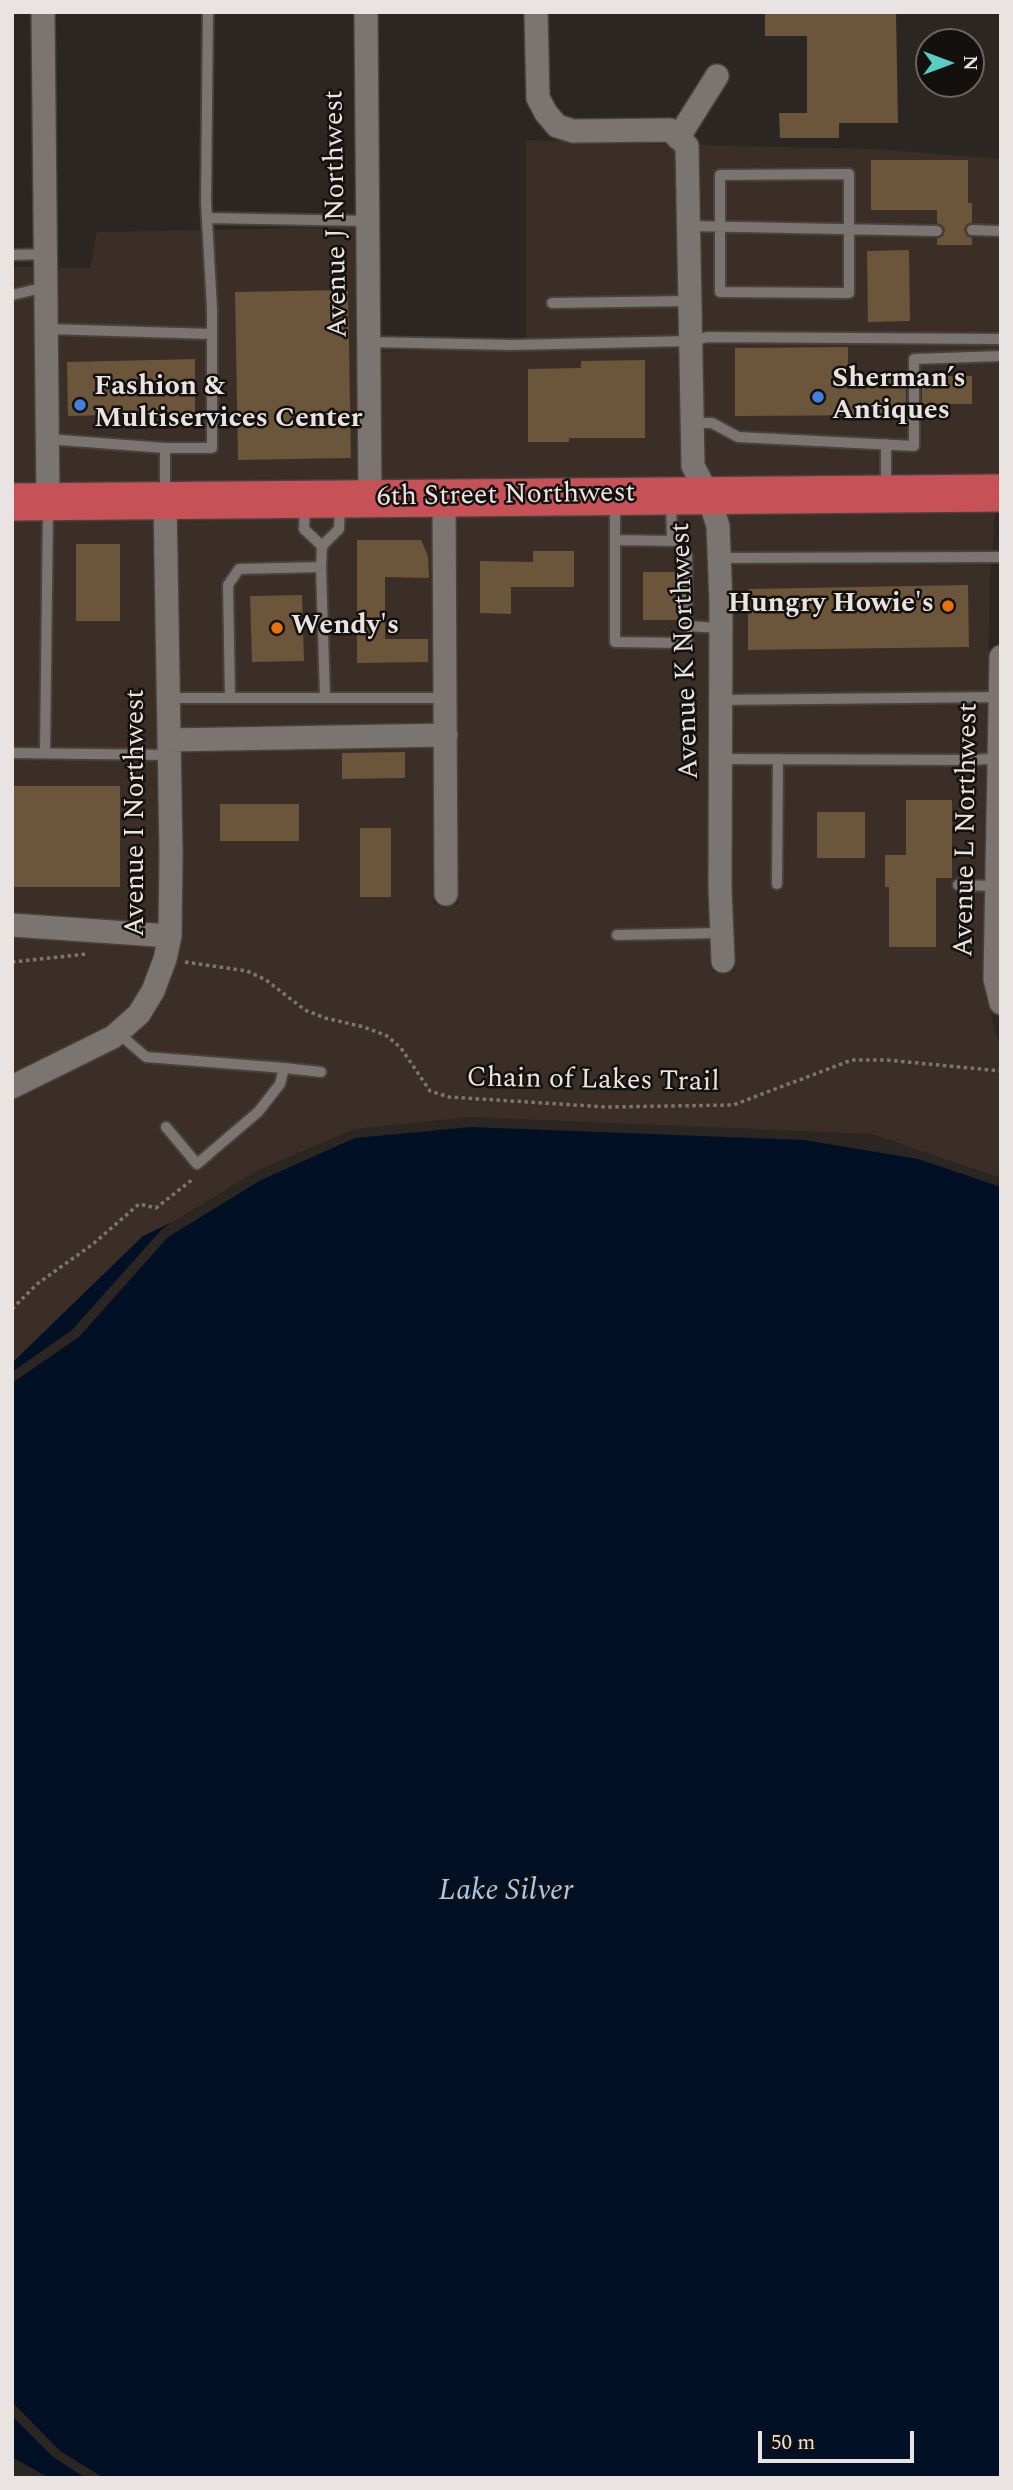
<!DOCTYPE html>
<html>
<head>
<meta charset="utf-8">
<style>
	body { margin:0 }
	#map { position:relative; width:1013px; height:2490px; overflow:hidden; background:#2c2623; font-family:Spectral,serif }
	canvas { display:block }
	.frame { position:absolute; inset:0; border:14px solid #e9e4e2; pointer-events:none }
	.north { position:absolute; left:915px; top:28px; width:70px; height:70px; box-sizing:border-box; background:#13100e; border:2px solid #696563; border-radius:50%; rotate:90deg; font-size:19px; font-weight:700; line-height:28px; text-align:center; color:#e9e4e2 }
	.north::after { content:''; display:block; margin:auto; width:24px; height:32px; background:#57cec1; clip-path:polygon(50% 0,100% 100%,50% 72%,0 100%) }
	.scale { position:absolute; left:758px; top:2431px; width:156px; height:32px; box-sizing:border-box; border:4px solid #e9e4e2; border-top:0; padding-left:9px; font-size:21px; line-height:24px; white-space:nowrap; color:#e9e4e2; -webkit-text-stroke:5px #13100e; paint-order:stroke }
</style>
</head>
<body>
<div id="map">
<canvas width="1013" height="2490"></canvas>
<div class="frame"></div>
<div class="north">N</div>
<div class="scale">50 m</div>
</div>
<script>
const ctx = document.querySelector('canvas').getContext('2d');
ctx.lineJoin = 'round';
function paint(path, color) { ctx.fillStyle = color; ctx.fill(path, 'evenodd'); }
const shape = rows => new Path2D(rows.map(r => 'M' + r).join(''));
function stroke(path, color, width, dash) { ctx.strokeStyle = color; ctx.lineWidth = width; ctx.lineCap = dash ? 'butt' : 'round'; ctx.setLineDash(dash || []); ctx.stroke(path); }
function drawText(font, color, halo, rows, align = 'center') {
  ctx.font = font + ' Spectral,serif'; ctx.lineWidth = 5; ctx.setLineDash([]); ctx.textBaseline = 'middle'; ctx.strokeStyle = halo; ctx.fillStyle = color; for (const [text, x, y, turn = 0] of rows) {
    ctx.save(); ctx.translate(x, y); ctx.rotate((+turn || 0) * Math.PI / 180); ctx.textAlign = isNaN(turn) ? turn : align; if (halo) ctx.strokeText(text, 0, 0); ctx.fillText(text, 0, 0); ctx.restore();
  }
}
paint(shape([
	[526,140,665,144,675,151,681,466,690,485,382,488,381,352,526,343],
	[699,145,872,149,1001,159,1001,450,998,482,716,485,705,464,701,275,702,210],
	[356,227,358,488,60,491,59,268,90,268,97,232],
	[12,267,35,267,36,491,12,491],
	[996,504,990,578,983,979,996,1035,1001,1042,1001,1178,872,1134,471,1117,354,1129,256,1171,173,1222,143,1236,12,1363,12,1099,119,1047,164,994,181,947,183,926,182,751,434,746,434,904,458,905,457,509,699,506,706,527,709,603,708,887,712,972,735,971,733,886,733,602,730,525,724,506],
	[432,509,434,725,181,729,178,511],
	[154,511,159,853,158,924,12,914,12,512],
	[12,936,155,946,142,986,129,1008,106,1029,12,1075]
]), '#3a2e27');
paint(shape([
	[471,1127,804,1140,918,1159,1001,1187,1001,2478,104,2478,60,2451,12,2402,12,1383,79,1337,168,1237,261,1180,355,1138],
	[173,1222,162,1229,72,1330,12,1372,12,1363,143,1236],
	[12,2416,53,2457,86,2478,49,2478,12,2457]
]), '#011024');
paint(shape([
	[765,12,896,12,898,123,839,123,839,138,780,138,779,113,807,113,807,36,765,36],
	[871,160,968,160,968,203,972,203,972,222,966,225,964,230,967,236,972,238,972,245,937,245,937,239,943,236,945,230,942,225,937,223,937,210,871,210],
	[909,250,910,321,868,322,867,251],
	[348,290,351,458,238,460,235,292],
	[848,347,848,378,906,378,906,404,901,404,901,415,735,416,735,348],
	[195,359,195,413,68,416,67,362],
	[645,360,645,438,569,438,569,442,528,442,528,369,581,368,581,361],
	[922,376,972,376,972,404,922,404],
	[357,540,421,540,428,556,429,578,385,577,385,639,428,639,428,662,357,663],
	[76,544,120,544,120,621,76,621],
	[533,551,574,551,574,587,511,587,511,614,480,613,480,561,533,562],
	[643,572,679,572,678,620,643,620],
	[968,585,969,647,748,650,748,589],
	[302,595,304,661,252,662,250,596],
	[405,752,405,778,342,779,342,753],
	[12,786,120,786,120,887,12,887],
	[906,800,952,800,952,878,936,878,936,947,889,947,889,887,885,887,885,855,906,855],
	[220,804,299,804,299,841,220,841],
	[817,812,865,812,865,858,817,858],
	[360,828,391,828,391,897,360,897]
]), '#6b553b');
const service = shape([
	[849,174,849,293,720,292,720,175,849,174],
	[207,218,368,221],
	[690,226,937,231],
	[972,230,1001,231],
	[12,255,46,254],
	[12,295,33,290,47,290],
	[552,303,690,301],
	[47,329,212,334],
	[369,342,512,345,690,341,708,337,1001,339],
	[692,423,712,423,738,437,914,446,914,359,1001,356],
	[47,439,165,448],
	[886,490,886,444],
	[165,494,165,448,212,448,212,309,206,202,208,12],
	[671,501,672,541],
	[305,505,304,529,322,546,339,529,340,506],
	[615,540,676,541,683,547,687,555,687,643,615,642,615,503],
	[322,546,321,567,239,569,228,585,230,698,446,698],
	[719,558,1001,557],
	[321,567,325,698],
	[687,626,720,628],
	[168,698,230,698],
	[720,700,1000,697],
	[12,753,169,755],
	[45,753,48,508],
	[721,759,974,760,999,758],
	[777,884,778,759],
	[958,885,996,886],
	[617,935,722,933],
	[118,1033,146,1057,284,1068,280,1084,258,1112,197,1164,166,1127],
	[284,1068,321,1072]
]);
const minor = shape([
	[43,12,48,502],
	[366,12,370,499],
	[536,12,538,98,546,113,557,126,573,131,670,130,687,146,693,466,708,495,718,526,721,603,720,887,723,961],
	[678,138,717,76],
	[444,498,446,894],
	[1001,657,995,979,1001,1003],
	[169,740,446,735],
	[12,925,170,936],
	[12,1087,113,1037,139,1014,153,991,165,959,170,936,171,853,165,501]
]);
const trunk = shape([
	[12,502,1001,493]
]);
stroke(service, '#48423f', 14);
stroke(minor, '#48423f', 26);
stroke(trunk, '#48423f', 40);
stroke(shape([
	[12,962,87,954],
	[185,962,247,971,266,980,305,1010,325,1018,364,1027,387,1036,401,1048,430,1091,449,1097,606,1107,733,1105,852,1060,886,1060,1001,1071],
	[12,1309,37,1284,93,1244,139,1204,156,1208,193,1179]
]), '#7b7573', 3.5, [3.5, 3.5]);
stroke(service, '#7b7470', 10);
stroke(minor, '#7b7470', 23);
stroke(trunk, '#c65156', 37);
for (const [x, y, r, color] of [
	[818,397,7,"#3f7fe0"],
	[80,405,7,"#3f7fe0"],
	[948,606,7,"#e8710a"],
	[277,628,7,"#e8710a"]
]) { const dot = new Path2D(); dot.arc(x, y, r, 0, 2 * Math.PI); ctx.fillStyle = color; ctx.fill(dot); stroke(dot, '#13100e', 2.5); }
drawText('28px', '#e9e4e2', '#13100e', [
	["Avenue J Northwest",338,214,-91],
	["6th Street Northwest",506,497,-1],
	["Avenue K Northwest",687,651,-92],
	["Avenue I Northwest",138,813,-90],
	["Avenue L Northwest",968,830,-89],
	["Chain of Lakes Trail",593,1082,1]
]);
drawText('bold 28px', '#e9e4e2', '#13100e', [
	["Sherman’s",832,381],
	["Antiques",832,413],
	["Fashion &",94,389],
	["Multiservices Center",94,421],
	["Hungry Howie's",934,606,"right"],
	["Wendy's",291,628]
], 'left');
drawText('italic 30px', '#a2caf9', '#13100e', [
	["Lake Silver",506,1893]
]);
</script>
</body>
</html>
